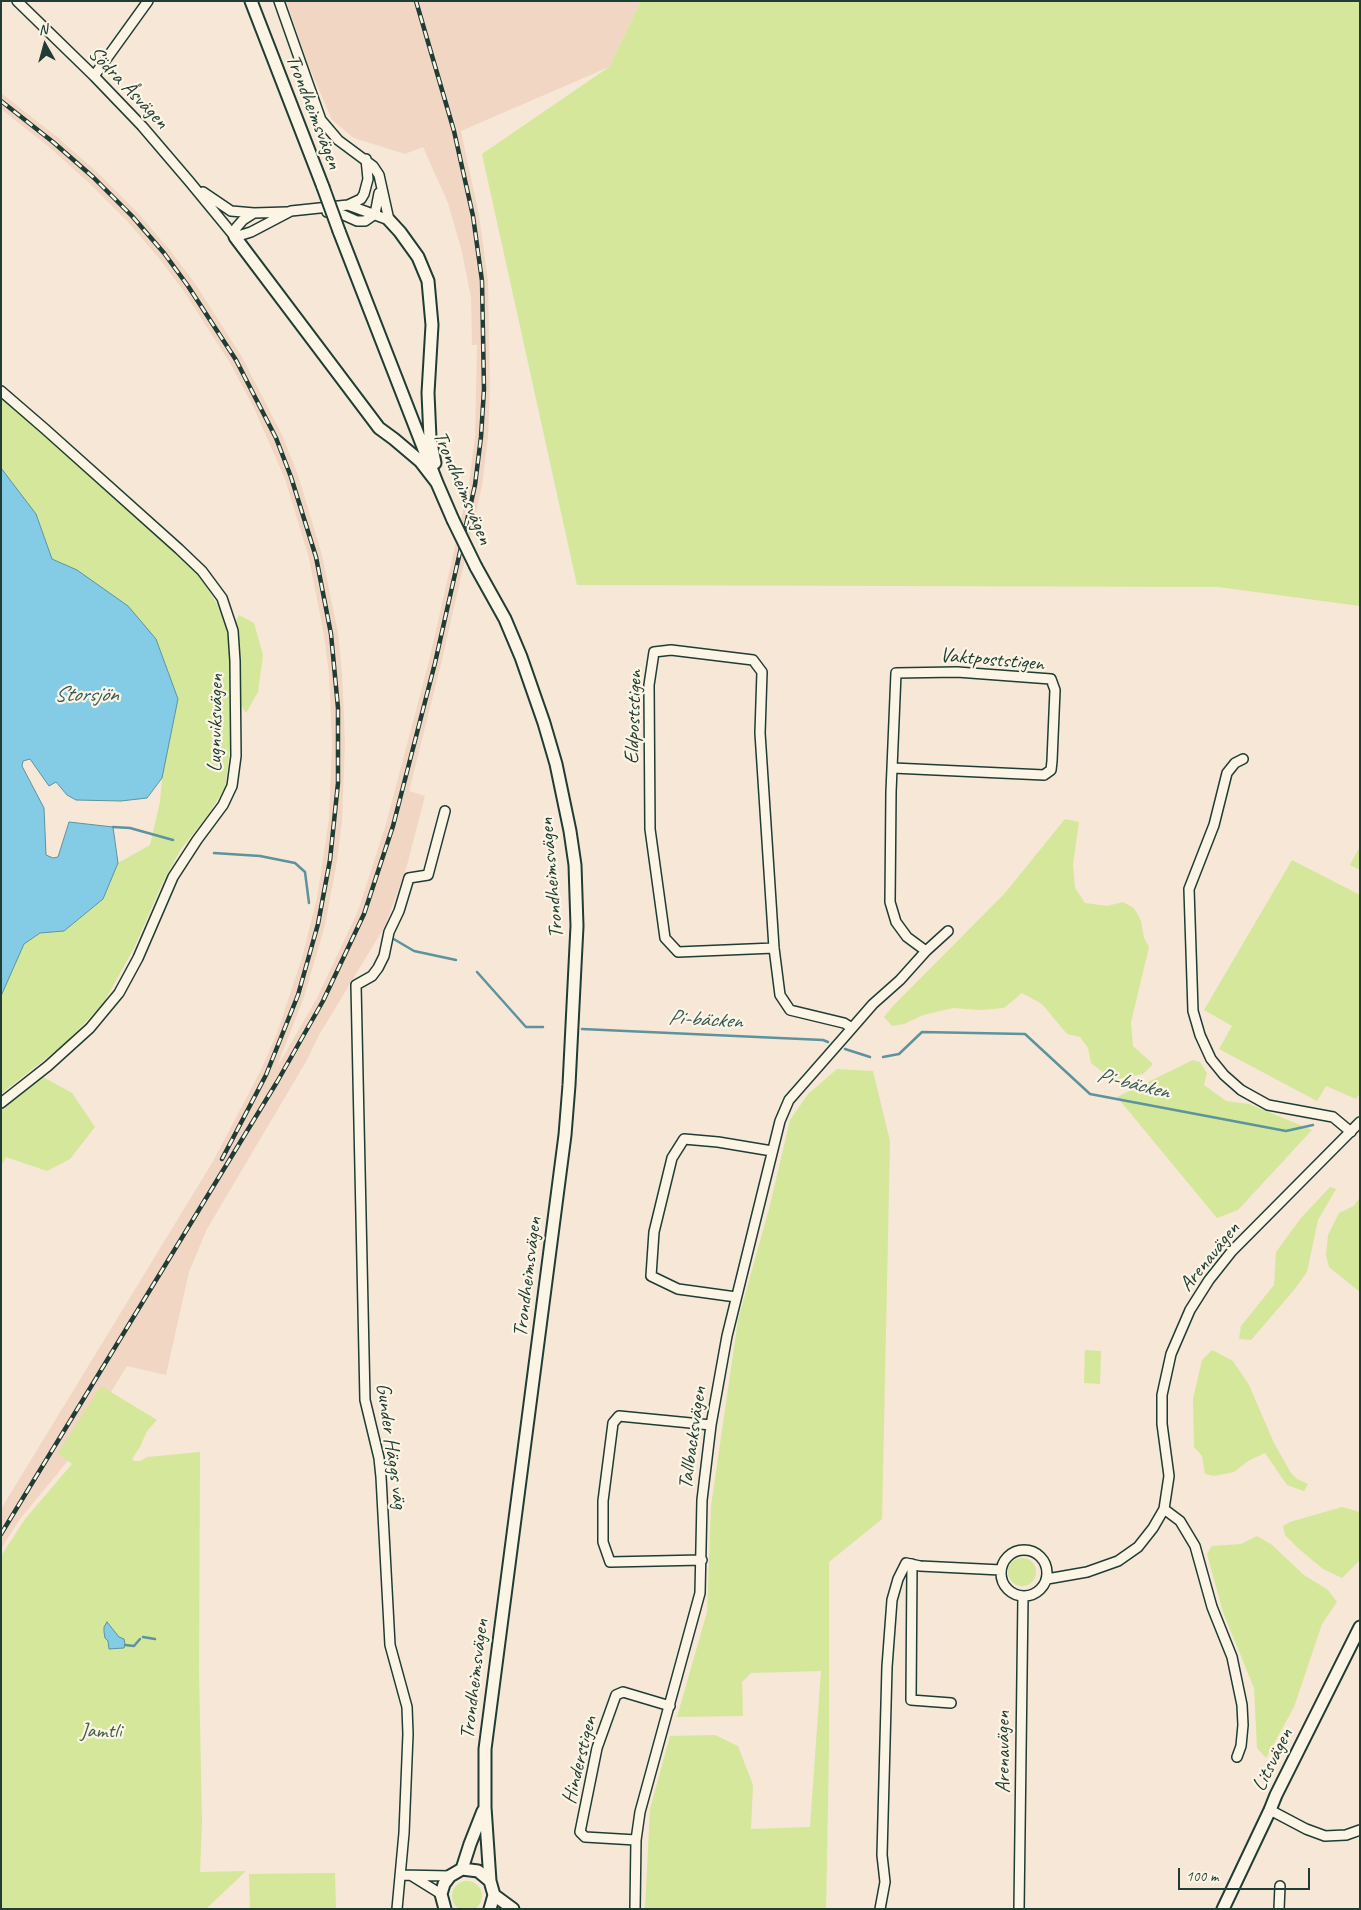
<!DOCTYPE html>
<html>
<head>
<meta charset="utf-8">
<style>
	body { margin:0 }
	#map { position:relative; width:1361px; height:1910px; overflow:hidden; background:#f7e7d6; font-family:Caveat,sans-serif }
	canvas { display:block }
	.frame { position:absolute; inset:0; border:2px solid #1f3d34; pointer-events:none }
	.north { position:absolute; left:20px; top:20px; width:50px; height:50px; -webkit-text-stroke:4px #fcf5e5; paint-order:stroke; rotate:353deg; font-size:14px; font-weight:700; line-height:20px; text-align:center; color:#1f3d34 }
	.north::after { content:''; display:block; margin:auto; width:18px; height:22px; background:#1f3d34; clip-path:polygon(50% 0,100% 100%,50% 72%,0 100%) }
	.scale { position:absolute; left:1178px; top:1868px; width:132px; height:22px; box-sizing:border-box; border:2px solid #1f3d34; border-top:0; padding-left:6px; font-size:15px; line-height:18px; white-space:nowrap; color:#1f3d34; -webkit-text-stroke:4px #fcf5e5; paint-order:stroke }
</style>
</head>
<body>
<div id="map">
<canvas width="1361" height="1910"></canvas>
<div class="frame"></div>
<div class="north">N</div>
<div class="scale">100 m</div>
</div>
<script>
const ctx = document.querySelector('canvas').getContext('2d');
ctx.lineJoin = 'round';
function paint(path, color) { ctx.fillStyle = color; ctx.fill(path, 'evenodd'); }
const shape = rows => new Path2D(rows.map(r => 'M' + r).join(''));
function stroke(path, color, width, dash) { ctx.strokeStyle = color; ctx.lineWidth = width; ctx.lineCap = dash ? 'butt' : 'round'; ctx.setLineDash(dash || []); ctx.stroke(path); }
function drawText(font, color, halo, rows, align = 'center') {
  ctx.font = font + ' Caveat,sans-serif'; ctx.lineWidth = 4.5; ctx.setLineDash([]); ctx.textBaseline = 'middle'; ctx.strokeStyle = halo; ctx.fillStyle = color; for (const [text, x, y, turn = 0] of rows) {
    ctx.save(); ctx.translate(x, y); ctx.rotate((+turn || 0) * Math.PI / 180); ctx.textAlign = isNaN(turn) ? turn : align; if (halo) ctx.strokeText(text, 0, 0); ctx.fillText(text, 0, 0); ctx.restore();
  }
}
paint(shape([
	[286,1,641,1,609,67,461,131,479,215,488,281,490,389,488,437,482,486,441,664,409,791,425,796,406,869,385,926,319,1035,307,1060,207,1229,189,1272,166,1375,127,1366,71,1457,20,1519,1,1549,1,1509,212,1163,260,1072,277,1033,302,958,317,898,329,819,332,742,329,674,324,635,309,558,285,479,254,408,230,363,183,290,158,257,127,221,88,182,49,147,1,109,1,93,57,137,97,172,137,212,169,249,194,282,242,357,282,435,298,475,322,555,338,633,342,673,345,742,342,821,337,861,325,925,304,997,276,1069,317,998,358,911,386,824,429,661,469,484,475,436,477,345,472,345,471,298,462,252,448,203,423,147,405,154,354,138,332,120,308,64]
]), '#f2d6c4');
paint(shape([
	[641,1,1360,1,1360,606,1218,587,577,585,482,154,609,67],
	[1,398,8,402,141,519,199,575,225,617,230,659,230,749,225,788,207,816,181,849,163,882,134,948,103,1004,64,1044,1,1094,1,996,24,944,40,933,64,931,103,899,118,863,150,845,160,802,162,778,178,699,156,639,77,570,52,559,36,514,1,468],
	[239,615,254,623,263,655,258,692,246,713,240,704,240,655,236,621],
	[1065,819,1079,822,1073,864,1075,888,1085,903,1107,906,1123,902,1134,908,1141,921,1144,938,1149,947,1131,1022,1133,1046,1153,1064,1143,1074,1113,1080,1091,1063,1088,1048,1080,1037,1067,1034,1042,1004,1022,993,1004,1008,980,1010,953,1008,923,1015,904,1024,892,1026,884,1017,893,1006,1005,893],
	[1360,846,1360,870,1350,865],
	[1292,860,1360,895,1360,1093,1356,1099,1326,1086,1317,1101,1219,1049,1232,1026,1204,1010],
	[1193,1060,1200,1062,1207,1073,1204,1085,1226,1101,1249,1104,1312,1130,1238,1210,1217,1218,1117,1097],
	[837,1069,873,1071,890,1141,882,1519,829,1562,829,1749,826,1909,645,1909,650,1809,670,1736,715,1735,738,1746,753,1785,751,1829,810,1827,821,1671,751,1673,742,1682,743,1716,677,1717,707,1612,711,1506,738,1320,769,1209,790,1120,808,1094],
	[43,1077,72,1093,95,1127,70,1159,47,1171,6,1157,1,1166,1,1109],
	[1330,1187,1336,1189,1318,1220,1307,1272,1294,1290,1251,1340,1239,1339,1241,1326,1274,1285,1276,1252,1301,1218],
	[1360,1197,1360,1292,1329,1267,1326,1255,1328,1235,1339,1213,1354,1206],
	[1085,1350,1101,1351,1100,1384,1084,1383],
	[1212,1350,1233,1361,1249,1385,1274,1443,1291,1473,1297,1479,1308,1484,1304,1491,1287,1485,1265,1453,1248,1461,1234,1472,1214,1476,1205,1474,1202,1456,1194,1447,1193,1399,1202,1360],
	[101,1386,157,1420,147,1431,140,1447,132,1459,134,1461,141,1461,147,1457,200,1452,199,1674,202,1823,200,1872,246,1871,206,1909,1,1909,1,1556,25,1519,72,1464,58,1453],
	[1342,1507,1360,1512,1360,1560,1342,1578,1323,1569,1299,1549,1285,1535,1283,1526,1290,1522],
	[1257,1536,1272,1545,1304,1575,1328,1590,1337,1602,1322,1624,1294,1707,1266,1758,1257,1748,1254,1688,1223,1612,1207,1554,1212,1546,1241,1544],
	'1008 1572a14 14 0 1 1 28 0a14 14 0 1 1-28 0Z',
	[335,1873,336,1909,250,1909,249,1874],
	'452 1896a15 15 0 1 1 30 0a15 15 0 1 1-30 0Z'
]), '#d4e79b');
const water = shape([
	[1,468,36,514,52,559,77,570,128,606,156,639,178,699,162,778,147,798,121,801,76,800,67,795,56,782,49,786,30,759,23,761,22,766,44,808,46,855,53,858,58,857,69,822,113,827,118,863,103,899,64,931,40,933,24,944,1,996,1,468],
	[107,1622,119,1637,124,1639,125,1644,124,1648,109,1649,108,1641,105,1638,104,1632,104,1627,107,1622]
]);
paint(water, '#84cce5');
stroke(water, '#5c939e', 1);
stroke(shape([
	[113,827,130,828,173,840],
	[214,853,260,856,295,863,305,872,309,903],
	[392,938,414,951,456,960],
	[477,972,526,1027,543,1027],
	[582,1029,823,1040,828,1042],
	[845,1049,870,1057],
	[883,1057,899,1054,922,1032,1025,1034,1090,1094,1286,1131,1313,1125],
	[143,1637,155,1639],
	[125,1645,134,1646,140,1639]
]), '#5c939e', 2.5);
const minor = shape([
	[17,1,94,76,142,126,189,181,235,237],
	[279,1,321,120,338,140,373,166,379,175,389,220],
	[94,76,148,1],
	[203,192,231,211,254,213,287,212],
	[348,205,361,199,364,194,368,179,366,159],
	[327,212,339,213,357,221,365,221,375,214,379,193],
	[254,213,243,220,236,228,235,237,251,232,291,211,348,205,389,220],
	[1,391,45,429,179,549,202,571,222,598,233,631,235,661,236,756,232,786,223,805,197,840,173,877,138,958,119,993,90,1028,48,1066,1,1103],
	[1243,759,1235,763,1227,773,1214,825,1189,889,1193,1011,1200,1035,1211,1059,1224,1075,1241,1090,1268,1105,1333,1117,1351,1132],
	[893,768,1044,775,1051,770,1052,761,1055,690,1051,679,957,672,896,673,891,792,890,902,896,922,907,937,926,951],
	[774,948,678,952,665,938,650,829,649,685,654,652,671,650,753,660,762,672,760,733,774,948,780,995,790,1010,844,1023,852,1028],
	[736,1297,678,1289,651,1276,654,1232,672,1158,684,1139,718,1142,772,1151],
	[1164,1509,1180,1521,1195,1546,1212,1607,1232,1657,1242,1705,1243,1725,1241,1746,1237,1757],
	'1001 1573a23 23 0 1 1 46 0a23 23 0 1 1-46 0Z',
	[702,1560,610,1562,603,1542,603,1501,613,1423,619,1416,711,1425],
	[912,1564,911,1700,951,1703],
	[1047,1579,1087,1572,1118,1561,1138,1547,1153,1528,1164,1509,1169,1476,1162,1424,1162,1395,1171,1354,1190,1310,1209,1280,1232,1251,1360,1122],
	[1270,1810,1306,1829,1325,1836,1346,1835,1360,1830],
	[636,1840,585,1837,580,1832,597,1748,616,1695,623,1692,670,1706],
	[400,1875,450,1876],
	[412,1876,441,1894],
	[397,1909,404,1833,408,1734,407,1707,390,1645,381,1477,379,1458,365,1400,356,985,372,976,378,968,384,956,389,932,399,911,409,878,428,875,445,811],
	[635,1909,636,1840,640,1812,700,1593,702,1500,711,1425,727,1336,780,1121,789,1100,846,1035,873,1004,900,980,926,951,948,931],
	[880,1909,885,1882,882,1855,887,1667,892,1600,898,1579,906,1563,920,1566,1001,1570],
	[1019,1909,1023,1596],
	[1279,1909,1280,1886]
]);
const major = shape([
	[251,1,323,187],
	[389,220,400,232,418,257,428,281,432,325,428,393,430,438,435,463],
	[339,231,437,483,453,520],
	[235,237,379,428,394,439,420,461,437,483],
	[476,567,505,619,521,657,544,723,556,764,570,831,575,865,577,926,569,1085,565,1135,485,1749,485,1807,490,1881],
	[462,1869,470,1844,483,1811],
	[494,1895,513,1909],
	[445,1909,441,1894,444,1884,450,1876,462,1869,478,1871,490,1881,494,1895,490,1909],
	[1223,1909,1270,1810,1276,1795,1360,1627]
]);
stroke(minor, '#1f3d34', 12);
stroke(major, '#1f3d34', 15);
stroke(minor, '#fcf5e5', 9);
stroke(major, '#fcf5e5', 11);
const rail = shape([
	[1,101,53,142,93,177,132,216,164,253,188,286,236,360,276,438,291,477,316,557,331,634,338,708,338,783,330,860,318,924,298,995,266,1075,222,1159],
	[1,1534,277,1082,323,1001,364,914,393,826,435,663,475,485,481,437,484,389,482,281,473,216,454,131,416,1]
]);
stroke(rail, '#1f3d34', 4.5);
stroke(rail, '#fcf5e5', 2.5, [8]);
const majorBridge = shape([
	[323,187,339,231],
	[453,520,476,567]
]);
stroke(majorBridge, '#1f3d34', 15, []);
stroke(majorBridge, '#fcf5e5', 11);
drawText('21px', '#1f3d34', '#fcf5e5', [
	["Södra Åsvägen",128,88,46],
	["Trondheimsvägen",313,112,69],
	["Trondheimsvägen",462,488,67],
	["Vaktpoststigen",992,660,5],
	["Eldpoststigen",634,717,-88],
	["Lugnviksvägen",216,723,-89],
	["Trondheimsvägen",552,878,-95],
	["Arenavägen",1210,1257,-51],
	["Trondheimsvägen",528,1277,-83],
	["Tallbacksvägen",693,1438,-82],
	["Gunder Häggs väg",391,1446,82],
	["Trondheimsvägen",475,1679,-83],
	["Arenavägen",1003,1752,-90],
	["Hinderstigen",580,1760,-76],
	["Litsvägen",1273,1760,-64]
]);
drawText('21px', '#435f49', '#fcf5e5', [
	["Jamtli",101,1731]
]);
drawText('italic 22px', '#335a57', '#fcf5e5', [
	["Storsjön",86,695],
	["Pi-bäcken",705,1020,3],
	["Pi-bäcken",1133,1084,14]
]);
</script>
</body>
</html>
